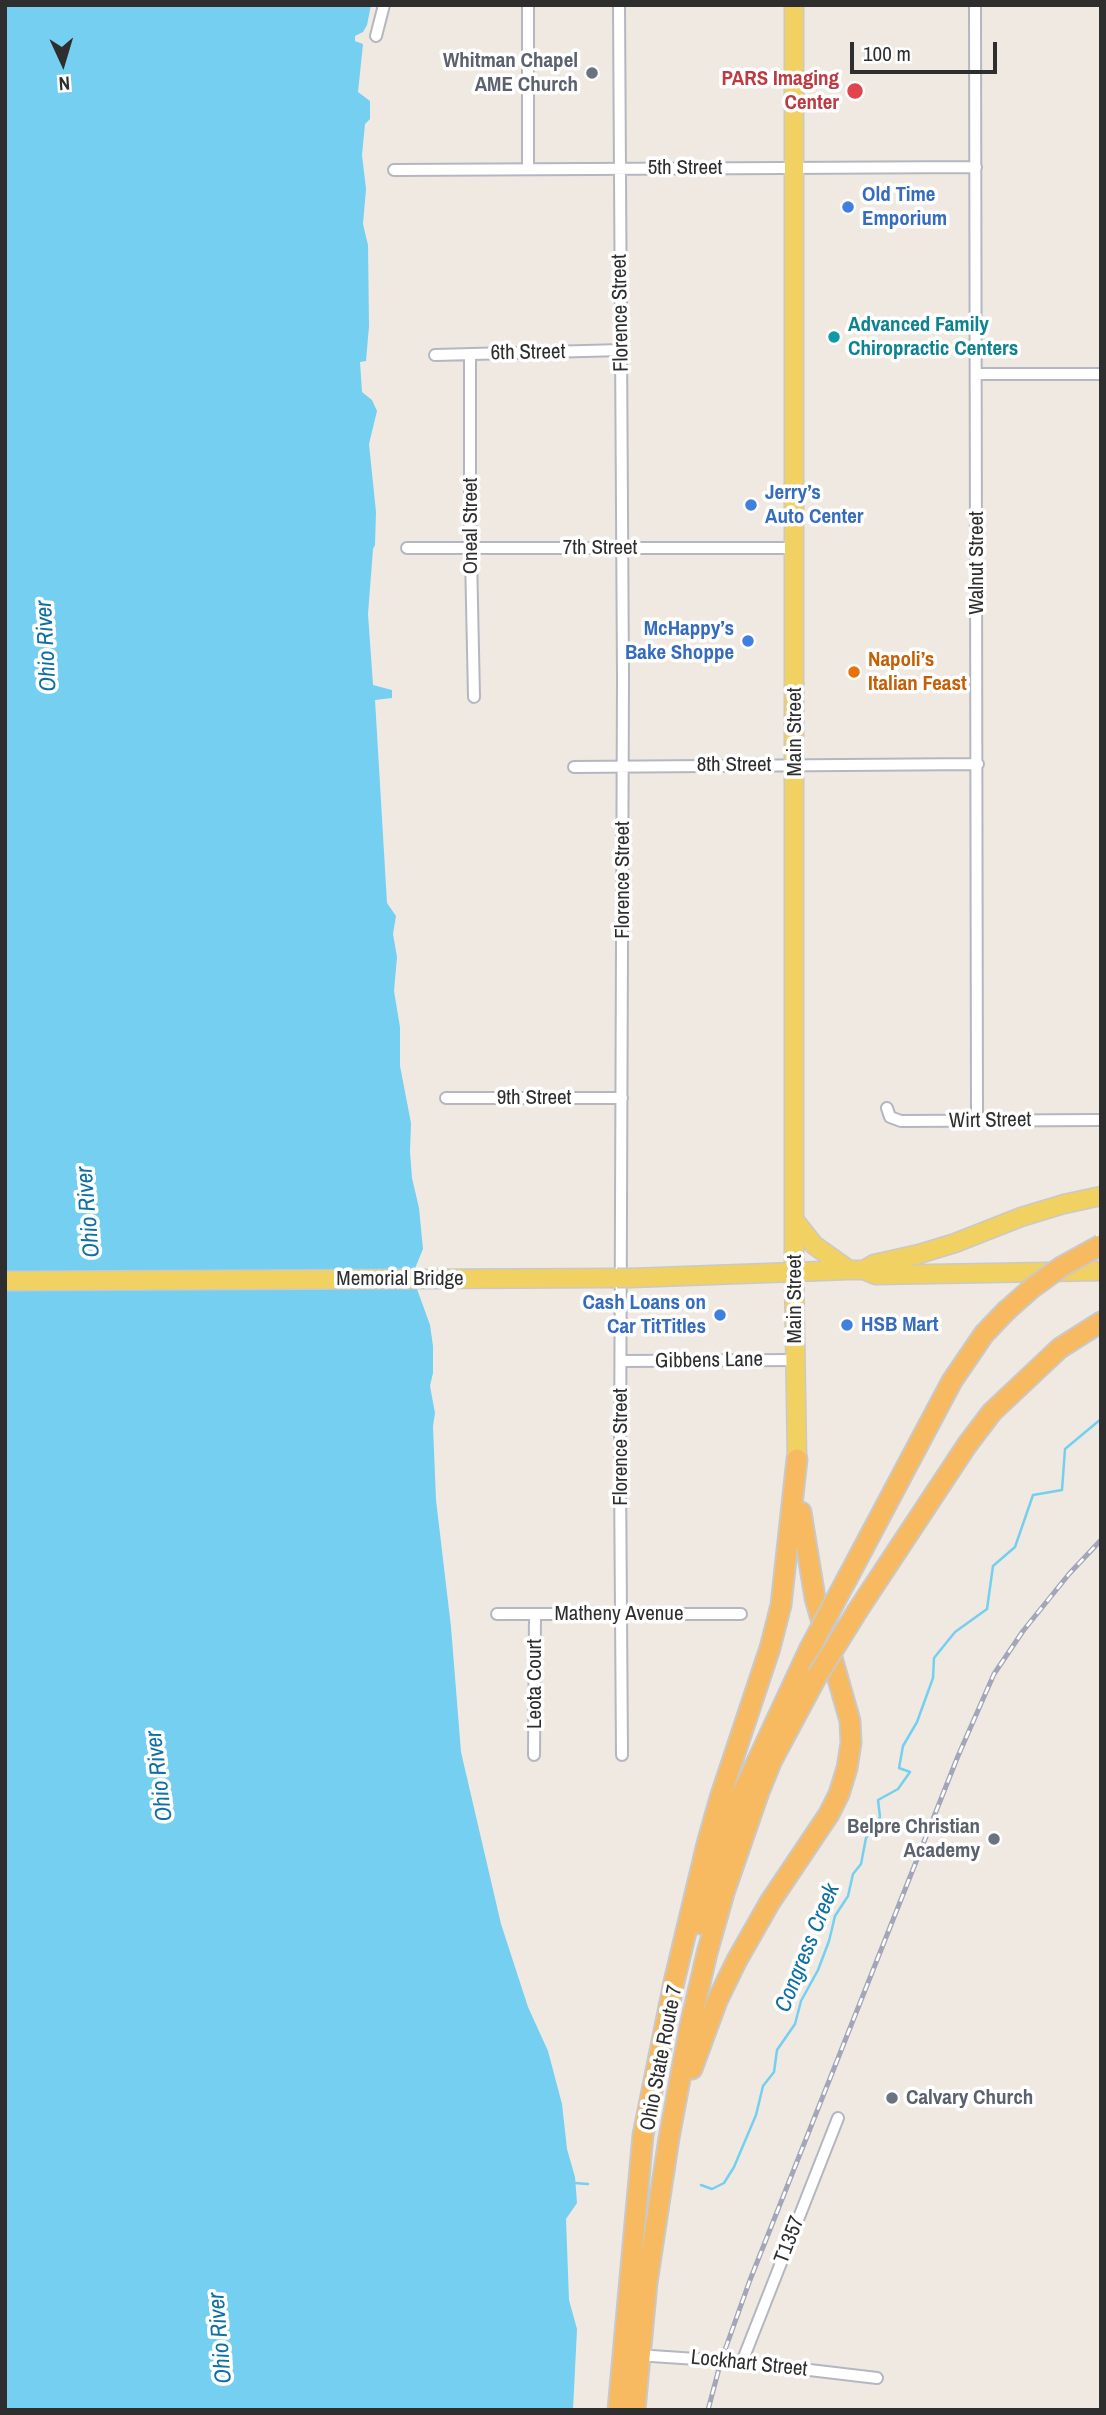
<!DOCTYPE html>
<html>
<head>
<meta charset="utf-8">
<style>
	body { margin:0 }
	#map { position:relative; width:1106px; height:2415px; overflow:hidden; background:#efe9e1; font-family:"Archivo Narrow",sans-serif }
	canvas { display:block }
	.frame { position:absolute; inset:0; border:7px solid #2e2e2e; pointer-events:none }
	.north { position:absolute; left:28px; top:28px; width:70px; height:70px; -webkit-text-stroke:5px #fff; paint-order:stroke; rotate:176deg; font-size:19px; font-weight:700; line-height:28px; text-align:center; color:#2e2e2e }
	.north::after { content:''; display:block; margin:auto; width:24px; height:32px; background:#2e2e2e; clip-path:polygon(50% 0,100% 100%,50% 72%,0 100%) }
	.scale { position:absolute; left:850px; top:42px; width:147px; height:32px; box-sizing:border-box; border:4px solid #2e2e2e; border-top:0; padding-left:9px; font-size:21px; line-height:24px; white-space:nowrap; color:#2e2e2e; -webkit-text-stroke:5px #fff; paint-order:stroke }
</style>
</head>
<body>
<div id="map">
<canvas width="1106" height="2415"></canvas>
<div class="frame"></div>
<div class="north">N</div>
<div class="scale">100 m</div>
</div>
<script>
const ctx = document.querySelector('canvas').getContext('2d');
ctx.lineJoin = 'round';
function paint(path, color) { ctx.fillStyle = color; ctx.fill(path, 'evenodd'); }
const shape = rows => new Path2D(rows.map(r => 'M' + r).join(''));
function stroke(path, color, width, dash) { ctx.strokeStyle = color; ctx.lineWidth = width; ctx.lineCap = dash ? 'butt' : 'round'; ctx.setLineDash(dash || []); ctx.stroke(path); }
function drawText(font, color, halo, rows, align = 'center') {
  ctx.font = font + ' "Archivo Narrow",sans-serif'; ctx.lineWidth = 7; ctx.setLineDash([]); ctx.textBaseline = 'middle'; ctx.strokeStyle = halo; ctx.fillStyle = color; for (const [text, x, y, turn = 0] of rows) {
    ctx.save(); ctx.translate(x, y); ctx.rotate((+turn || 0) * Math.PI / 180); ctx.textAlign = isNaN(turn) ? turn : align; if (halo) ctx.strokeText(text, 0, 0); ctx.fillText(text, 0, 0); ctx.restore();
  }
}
paint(shape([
	[5,5,371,5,367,25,363,32,355,36,355,41,363,44,358,92,370,101,370,119,365,124,362,155,366,189,363,224,368,245,369,326,366,361,360,362,362,392,372,400,377,411,369,444,376,512,375,545,373,549,368,614,373,685,392,690,392,698,375,700,387,903,396,916,393,934,397,957,394,991,400,1027,400,1066,411,1123,410,1152,412,1178,419,1208,423,1249,416,1266,417,1289,430,1325,433,1346,433,1373,430,1386,435,1413,433,1426,436,1500,451,1627,461,1752,501,1924,528,2007,548,2051,562,2104,567,2149,575,2177,577,2203,566,2219,569,2300,577,2329,573,2410,5,2410]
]), '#75cff0');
stroke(shape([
	[574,2183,588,2184],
	[701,2185,712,2189,724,2183,734,2167,756,2115,763,2086,774,2072,777,2050,795,2024,801,2001,818,1970,829,1941,835,1916,848,1896,853,1874,861,1864,866,1838,880,1817,878,1800,898,1789,910,1772,899,1768,903,1746,917,1722,933,1678,934,1658,955,1632,987,1609,993,1566,1015,1547,1033,1495,1062,1490,1065,1449,1101,1419]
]), '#75cff0', 2.5);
const minor = shape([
	[528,5,528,169],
	[619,5,623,678,620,1471,622,1755],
	[975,5,977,1121],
	[376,36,384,5],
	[394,170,976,167],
	[470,354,470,509,474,697],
	[435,355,622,350],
	[976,374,1101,374],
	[407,548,793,548],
	[574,767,978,764],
	[446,1098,622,1098],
	[887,1108,890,1117,901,1121,1101,1120],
	[622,1361,795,1360],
	[497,1614,741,1614],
	[534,1755,535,1614],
	[636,2355,742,2362,877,2378],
	[742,2362,838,2118]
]);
const primary = shape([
	[794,5,794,1273,797,1459],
	[795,1221,814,1245,849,1270],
	[864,1270,874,1264,919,1254,955,1243,1021,1217,1064,1204,1101,1196],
	[631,1278,849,1270,864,1270,876,1275,1101,1271],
	[5,1281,617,1278]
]);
const trunk = shape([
	[848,1577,952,1381,984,1334,1006,1311],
	[858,1610,967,1445,992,1412,1060,1348,1101,1322],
	[700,1924,721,1850,741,1796,809,1650],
	[692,2069,717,2001,737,1960,770,1902,829,1814,839,1794,847,1768,851,1743,850,1721,815,1598,801,1512],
	[618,2410,643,2135,674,1982,707,1844,720,1798,770,1648,781,1605,797,1459],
	[635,2410,647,2283,669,2138,690,2026,707,1953,724,1893,759,1792,772,1760,817,1676]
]);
stroke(minor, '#b4b7c1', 14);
stroke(primary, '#c9c9c9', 21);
stroke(trunk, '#c9c9c9', 23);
stroke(minor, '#fff', 10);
stroke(primary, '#f2d163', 18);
stroke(trunk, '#f8ba60', 19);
const rail = shape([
	[708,2410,721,2361,750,2280,958,1756,994,1674,1023,1631,1069,1574,1101,1540]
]);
stroke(rail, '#a3a6b8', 5);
stroke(rail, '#fff', 2.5, [8]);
const primaryBridge = shape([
	[617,1278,631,1278]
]);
const trunkBridge = shape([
	[1006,1311,1032,1288,1061,1267,1101,1245],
	[809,1650,848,1577],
	[817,1676,858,1610]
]);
stroke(primaryBridge, '#c9c9c9', 21, []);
stroke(trunkBridge, '#c9c9c9', 23, []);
stroke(primaryBridge, '#f2d163', 18);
stroke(trunkBridge, '#f8ba60', 19);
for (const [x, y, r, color] of [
	[592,73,7,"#6b7280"],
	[855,91,9,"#e0444e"],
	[848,207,7,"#3f7fe0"],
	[834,337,7,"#0f9aa8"],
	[751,505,7,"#3f7fe0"],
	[748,641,7,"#3f7fe0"],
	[854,672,7,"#e8710a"],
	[720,1315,7,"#3f7fe0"],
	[847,1325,7,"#3f7fe0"],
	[994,1839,7,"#6b7280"],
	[892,2098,7,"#6b7280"]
]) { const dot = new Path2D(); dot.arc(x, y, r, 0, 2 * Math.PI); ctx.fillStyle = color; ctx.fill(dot); stroke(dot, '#fff', 2.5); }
drawText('bold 21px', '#5b616d', '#fff', [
	["Whitman Chapel",578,61],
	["AME Church",578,85],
	["Belpre Christian",980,1827],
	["Academy",980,1851],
	["Calvary Church",906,2098,"left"]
], 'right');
drawText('bold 21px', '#be3a42', '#fff', [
	["PARS Imaging",839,79],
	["Center",839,103]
], 'right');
drawText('21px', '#2e2e2e', '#fff', [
	["5th Street",685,168],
	["Florence Street",621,313,-91],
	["6th Street",528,353,-1],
	["Oneal Street",471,526,-90],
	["7th Street",600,548],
	["Walnut Street",977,563,-90],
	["Main Street",795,732,-90],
	["8th Street",734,765],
	["Florence Street",623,880,-90],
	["9th Street",534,1098],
	["Wirt Street",990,1121,-1],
	["Memorial Bridge",400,1279],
	["Main Street",795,1299,-90],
	["Gibbens Lane",709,1361,-1],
	["Florence Street",621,1447,-90],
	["Matheny Avenue",619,1614],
	["Leota Court",535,1684,-90],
	["Ohio State Route 7",662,2058,-79],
	["T1357",790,2240,-69],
	["Lockhart Street",749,2364,6]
]);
drawText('bold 21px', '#366cbe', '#fff', [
	["Old Time",862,195],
	["Emporium",862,219],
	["Jerry’s",765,493],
	["Auto Center",765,517],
	["McHappy’s",734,629,"right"],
	["Bake Shoppe",734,653,"right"],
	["Cash Loans on",706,1303,"right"],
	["Car TitTitles",706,1327,"right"],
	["HSB Mart",861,1325]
], 'left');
drawText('bold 21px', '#0d838f', '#fff', [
	["Advanced Family",848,325],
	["Chiropractic Centers",848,349]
], 'left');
drawText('bold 21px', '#c56008', '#fff', [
	["Napoli’s",868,660],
	["Italian Feast",868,684]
], 'left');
drawText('italic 23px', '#0d6fa3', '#fff', [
	["Ohio River",47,646,-93],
	["Ohio River",89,1212,-95],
	["Ohio River",160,1776,-97],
	["Congress Creek",808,1948,-68],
	["Ohio River",221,2338,-95]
]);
</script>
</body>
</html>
